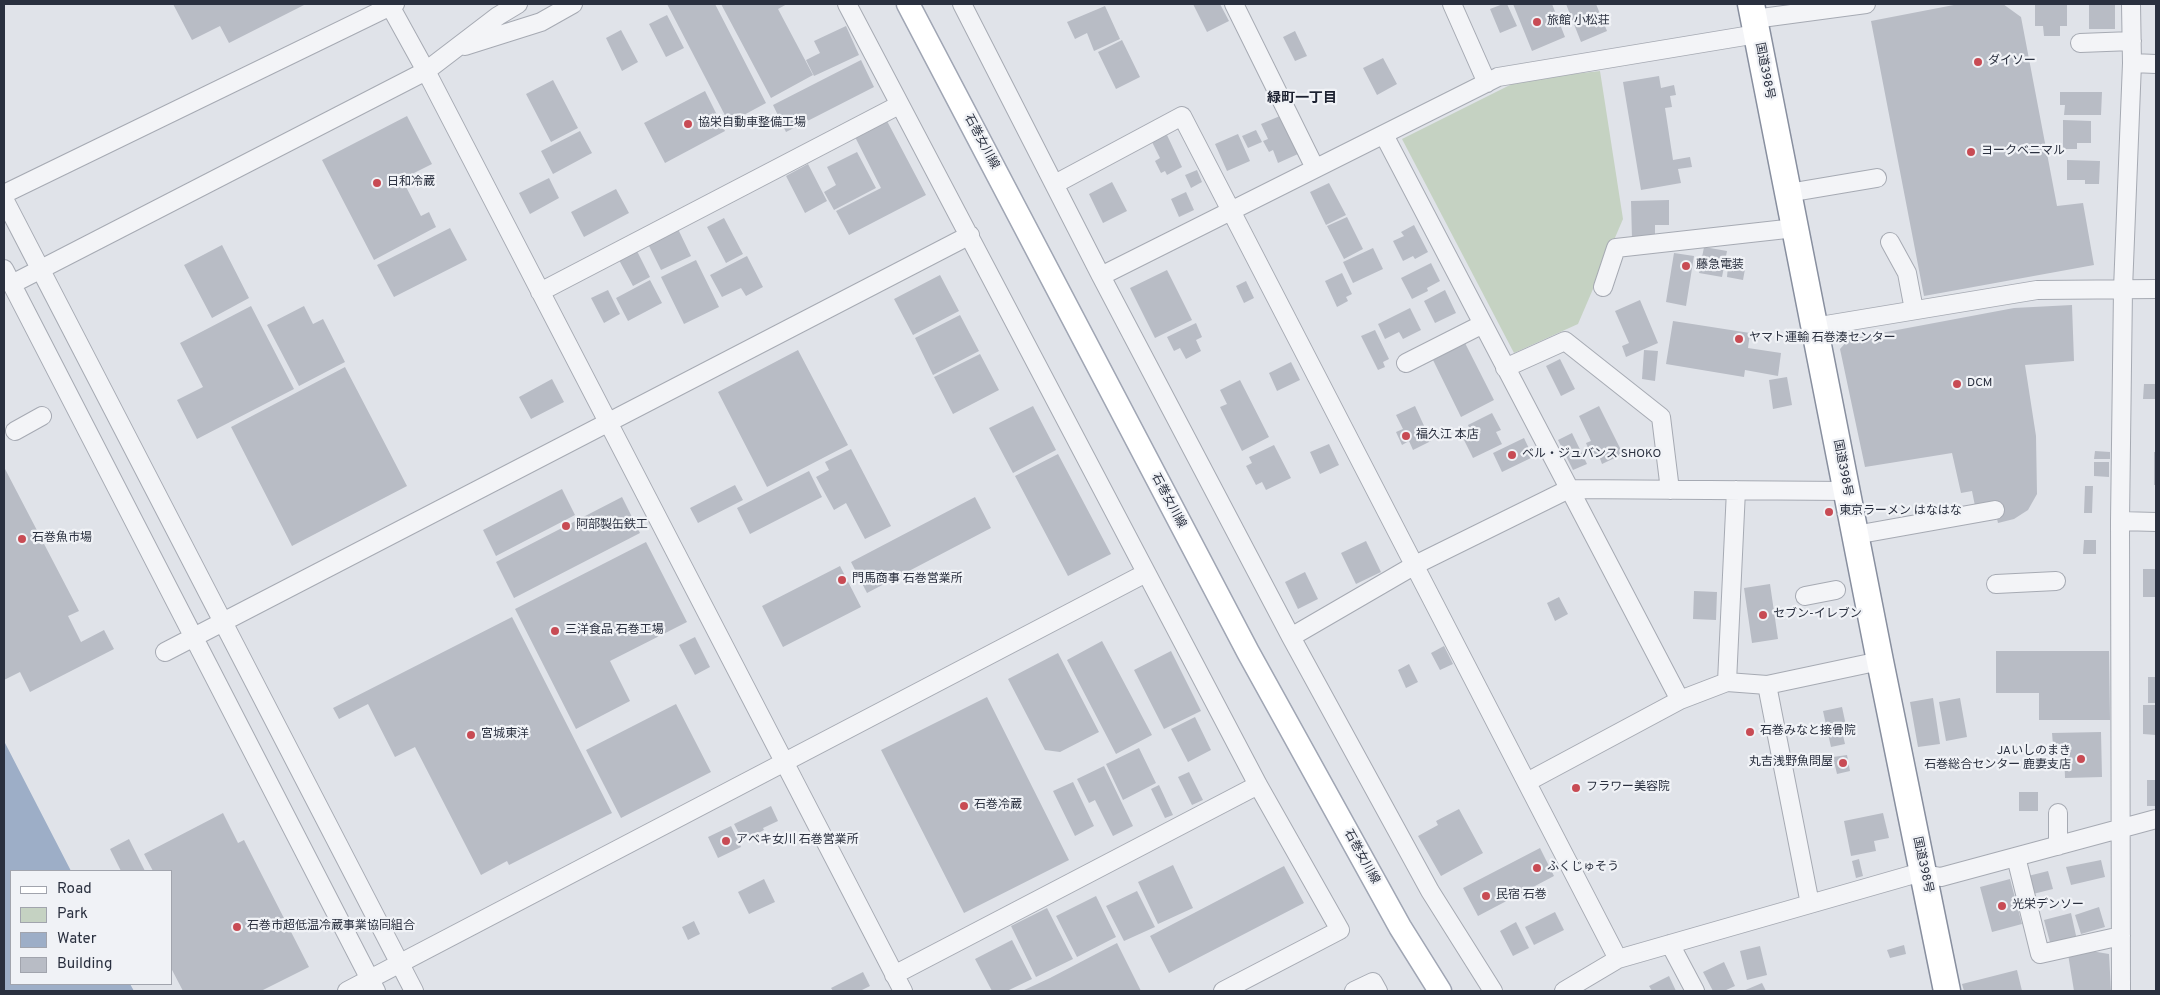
<!DOCTYPE html>
<html>
<head>
<meta charset="utf-8">
<style>
	body { margin:0 }
	#map { position:relative; width:2160px; height:995px; overflow:hidden; background:#e0e3e9; font-family:Overpass,sans-serif }
	canvas { display:block }
	.frame { position:absolute; inset:0; border:5px solid #2a303f; pointer-events:none }
	.legend { position:absolute; left:10px; top:870px; width:162px; height:115px; box-sizing:border-box; background:#f0f2f6; border:1px solid #a1a4ad; margin:0; padding:6px 9px; list-style:none; font-size:15px; color:#2a303f }
	.legend li { display:flex; align-items:center; gap:10px; height:25px }
	.legend b { width:25px; border:1px solid #a1a4ad }
</style>
</head>
<body>
<div id="map">
<canvas width="2160" height="995"></canvas>
<div class="frame"></div>
<ul class="legend">
<li><b style="height:6px;background:#fff"></b>Road</li>
<li><b style="height:14px;background:#c5d2c2"></b>Park</li>
<li><b style="height:14px;background:#9daec7"></b>Water</li>
<li><b style="height:14px;background:#b8bcc5"></b>Building</li>
</ul>
</div>
<script>
const ctx = document.querySelector('canvas').getContext('2d');
ctx.lineJoin = 'round';
function paint(path, color) { ctx.fillStyle = color; ctx.fill(path, 'evenodd'); }
const shape = rows => new Path2D(rows.map(r => 'M' + r).join(''));
function stroke(path, color, width, dash) { ctx.strokeStyle = color; ctx.lineWidth = width; ctx.lineCap = dash ? 'butt' : 'round'; ctx.setLineDash(dash || []); ctx.stroke(path); }
function drawText(font, color, halo, rows, align = 'center') {
  ctx.font = font + ' Overpass,"Noto Sans JP",sans-serif'; ctx.lineWidth = 4.5; ctx.setLineDash([]); ctx.textBaseline = 'middle'; ctx.strokeStyle = halo; ctx.fillStyle = color; for (const [text, x, y, turn = 0] of rows) {
    ctx.save(); ctx.translate(x, y); ctx.rotate((+turn || 0) * Math.PI / 180); ctx.textAlign = isNaN(turn) ? turn : align; if (halo) ctx.strokeText(text, 0, 0); ctx.fillText(text, 0, 0); ctx.restore();
  }
}
paint(shape([
	[1600,71,1623,219,1578,324,1514,353,1402,139,1520,80]
]), '#c5d2c2');
paint(shape([
	[4,741,71,871,11,871,11,984,130,984,134,991,4,991]
]), '#9daec7');
paint(shape([
	[173,4,306,4,229,43,220,26,192,40],
	[667,4,715,4,766,103,729,123],
	[721,4,787,4,778,9,813,75,771,98],
	[1193,4,1220,4,1229,21,1207,32],
	[1503,4,1507,4,1517,26,1500,33,1490,9],
	[1513,4,1552,4,1565,37,1532,51],
	[1566,4,1596,4,1607,31,1581,42],
	[1959,4,2003,4,2021,17,2057,206,2083,203,2094,265,1924,296,1871,21],
	[2035,4,2067,4,2067,26,2060,26,2060,36,2044,36,2043,26,2035,26],
	[2089,4,2115,4,2115,29,2089,29],
	[1105,6,1120,39,1094,51,1087,33,1075,39,1067,22],
	[667,15,684,48,666,57,649,24],
	[846,26,859,55,814,76,806,60,820,53,814,41],
	[621,30,638,62,622,71,606,38],
	[1295,31,1307,56,1295,61,1283,37],
	[1122,40,1140,77,1116,89,1098,52],
	[1383,58,1397,84,1377,95,1363,68],
	[861,60,874,87,786,132,773,105],
	[1659,76,1661,88,1674,85,1676,95,1670,96,1672,107,1665,108,1673,160,1690,157,1692,167,1678,169,1681,183,1641,190,1623,82],
	[553,80,578,128,551,142,526,94],
	[705,91,725,131,665,163,644,123],
	[2060,92,2102,92,2101,115,2064,115,2065,105,2060,105],
	[407,116,432,164,402,179,421,216,429,212,436,227,374,260,322,160],
	[1280,116,1298,154,1278,163,1273,150,1269,152,1263,141,1268,139,1261,124],
	[2063,120,2091,121,2091,143,2077,143,2077,149,2063,149],
	[887,121,926,195,849,235,836,211,881,188,855,137],
	[1256,130,1262,142,1248,148,1242,136],
	[580,131,592,153,553,174,541,151],
	[1238,134,1250,161,1227,171,1215,144],
	[1167,135,1182,167,1167,175,1165,171,1161,173,1155,161,1160,158,1152,142],
	[857,152,876,188,834,210,824,192,836,185,827,167],
	[2067,160,2100,161,2099,184,2085,184,2085,180,2067,180],
	[808,164,827,201,805,213,786,176],
	[1197,170,1202,182,1191,188,1185,175],
	[549,178,559,198,530,214,519,193],
	[1112,182,1127,211,1103,223,1089,194],
	[1329,183,1346,215,1326,225,1310,192],
	[616,189,629,213,584,237,571,212],
	[1186,192,1194,210,1179,217,1171,199],
	[1669,200,1669,225,1655,225,1655,238,1632,239,1631,201],
	[1347,217,1363,249,1344,259,1327,226],
	[724,218,743,254,726,263,707,227],
	[1414,225,1428,252,1415,259,1413,256,1403,261,1393,241,1404,236,1401,232],
	[450,228,467,260,394,297,377,265],
	[678,229,691,256,661,270,648,244],
	[222,245,249,298,212,318,184,265],
	[1704,247,1727,251,1722,277,1699,273],
	[1373,248,1383,269,1353,283,1343,262],
	[637,251,650,277,633,286,619,260],
	[1674,253,1694,256,1686,306,1666,302],
	[747,256,763,287,746,296,741,288,722,297,710,275],
	[696,260,719,307,684,324,661,277],
	[1431,263,1440,281,1427,288,1428,291,1412,299,1401,278],
	[1728,266,1745,269,1743,280,1727,277],
	[1167,270,1192,320,1155,338,1130,288],
	[1342,273,1352,294,1346,297,1348,301,1337,307,1325,281],
	[940,275,959,311,913,335,894,299],
	[650,280,662,303,628,321,616,298],
	[1246,281,1254,298,1244,303,1236,286],
	[608,290,620,314,604,323,591,298],
	[1445,290,1456,313,1435,323,1424,301],
	[1640,300,1658,343,1626,357,1622,346,1629,343,1615,311],
	[2072,305,2074,361,2025,365,2036,436,2037,494,2028,510,2014,519,1998,523,1993,502,1975,506,1972,491,1961,493,1952,453,1865,467,1840,349,1849,339,2014,308],
	[251,306,294,389,197,439,177,400,203,387,180,343],
	[304,306,313,324,323,319,345,362,299,386,267,325],
	[1410,308,1421,330,1403,339,1399,332,1385,339,1378,324],
	[960,315,979,351,933,375,915,338],
	[1673,321,1750,333,1748,348,1781,353,1778,376,1745,370,1744,377,1666,364],
	[1196,323,1202,337,1196,340,1201,351,1186,359,1180,348,1174,351,1167,337],
	[1375,330,1389,359,1383,362,1385,367,1378,370,1361,336],
	[1465,343,1494,400,1461,417,1433,360],
	[798,350,848,445,767,487,718,392],
	[1644,350,1658,351,1655,381,1642,379],
	[980,354,999,390,953,414,934,377],
	[1560,359,1575,389,1561,396,1546,366],
	[1291,362,1300,380,1277,391,1269,373],
	[345,367,407,486,292,546,231,427],
	[1787,377,1792,405,1773,409,1769,380],
	[552,379,564,402,531,419,519,397],
	[1240,380,1269,437,1242,451,1220,407,1227,404,1220,390],
	[2144,384,2156,384,2156,399,2143,399],
	[1033,406,1056,450,1013,473,989,428],
	[1415,406,1431,441,1413,450,1409,441,1402,445,1396,432,1403,429,1396,415],
	[1599,406,1623,454,1602,464,1599,456,1593,459,1586,443,1591,441,1579,416],
	[1492,413,1501,430,1496,432,1502,444,1473,458,1463,438,1472,434,1468,425],
	[1572,433,1587,464,1573,470,1558,440],
	[1524,438,1533,457,1502,472,1493,453],
	[1329,444,1339,465,1320,474,1310,452],
	[1274,445,1291,478,1266,490,1262,482,1256,485,1246,466,1252,463,1249,457],
	[851,449,891,526,865,539,846,503,834,510,816,477,829,470,825,462],
	[2095,451,2110,452,2110,459,2094,459],
	[2154,452,2156,452,2156,485,2154,485],
	[1058,454,1111,554,1068,576,1015,476],
	[2094,462,2109,462,2109,477,2094,476],
	[4,467,79,611,68,616,81,642,104,630,114,649,30,692,20,672,4,680],
	[809,471,822,497,750,534,737,508],
	[735,485,743,500,698,523,690,508],
	[2085,486,2093,486,2092,513,2084,513],
	[562,489,575,515,496,556,483,530],
	[622,497,640,533,514,598,496,562],
	[975,497,991,528,867,593,851,562],
	[2084,540,2096,540,2096,554,2083,554],
	[1366,541,1381,572,1356,584,1341,553],
	[646,542,687,622,610,661,630,701,576,729,515,609],
	[840,566,861,607,783,647,762,606],
	[2143,569,2156,569,2156,597,2143,597],
	[1305,572,1318,599,1298,609,1285,582],
	[1770,584,1778,639,1752,643,1744,588],
	[1694,591,1717,592,1716,620,1693,619],
	[1559,597,1568,614,1555,621,1547,603],
	[512,617,612,813,509,865,507,861,481,875,415,747,395,757,368,704,339,719,333,708],
	[695,637,710,667,695,675,679,645],
	[1102,641,1152,735,1116,754,1067,660],
	[1444,646,1453,664,1440,670,1431,653],
	[1171,651,1201,711,1164,729,1134,670],
	[1996,651,2109,651,2110,720,2039,720,2039,693,1996,693],
	[1058,653,1099,732,1060,752,1045,750,1008,679],
	[1409,664,1418,682,1406,688,1398,670],
	[2148,677,2156,677,2156,703,2148,703],
	[987,697,1069,860,964,913,881,750],
	[1933,698,1940,744,1918,747,1910,702],
	[1960,698,1967,737,1946,741,1939,702],
	[676,704,711,772,621,818,586,750],
	[2143,705,2156,705,2156,735,2143,734],
	[1842,707,1847,730,1842,731,1845,744,1831,747,1823,711],
	[1195,717,1211,750,1188,762,1171,729],
	[2101,732,2102,777,2065,778,2064,745,2053,745,2052,733],
	[1139,748,1156,783,1123,800,1106,764],
	[1847,755,1850,771,1837,774,1833,757],
	[1104,766,1133,826,1113,836,1095,800,1089,803,1077,779],
	[1189,772,1203,800,1192,805,1178,777],
	[2147,780,2156,780,2156,806,2147,806],
	[1073,782,1094,826,1075,836,1053,791],
	[1159,785,1173,815,1165,818,1151,789],
	[2019,792,2038,792,2038,811,2019,811],
	[771,806,778,821,763,828,764,830,743,841,734,824],
	[1459,809,1483,853,1441,876,1418,836,1438,825,1436,821],
	[223,813,238,843,244,840,309,967,261,991,183,991,171,968,171,871,153,871,144,854],
	[1883,813,1889,838,1874,841,1876,851,1851,856,1844,821],
	[731,826,741,847,718,858,708,837],
	[129,839,145,871,121,871,110,849],
	[1540,848,1554,876,1478,916,1463,888],
	[1859,859,1863,876,1856,878,1852,861],
	[2101,860,2105,877,2071,885,2066,867],
	[1173,865,1193,908,1158,924,1138,882],
	[1284,866,1304,903,1169,973,1150,936],
	[2048,871,2053,889,2033,894,2028,876],
	[764,879,775,902,749,914,738,892],
	[2010,879,2022,924,1992,932,1980,887],
	[1137,891,1155,927,1124,941,1106,906],
	[1096,896,1116,937,1077,957,1056,916],
	[2099,907,2105,927,2081,934,2075,915],
	[1047,908,1073,959,1036,977,1011,926],
	[1555,912,1564,930,1534,945,1525,927],
	[2071,913,2077,940,2051,946,2044,920],
	[694,921,700,934,688,940,682,927],
	[1516,922,1529,948,1513,956,1500,931],
	[1012,940,1032,979,1007,991,992,991,975,959],
	[1117,943,1141,991,1022,991,1050,978],
	[1904,945,1906,954,1890,958,1887,950],
	[1760,946,1767,975,1747,980,1740,951],
	[2085,950,2109,954,2111,991,2074,991,2068,954],
	[1724,962,1735,986,1724,991,1713,991,1703,972],
	[2017,970,2022,991,1964,991,1962,984],
	[863,972,870,986,860,991,833,991,831,988],
	[1669,976,1676,991,1652,991,1649,986],
	[1762,983,1766,991,1743,991]
]), '#b8bcc5');
const minor = shape([
	[389,4,426,71,903,991],
	[847,4,1258,785,1340,930,1223,991],
	[962,4,1101,276,1291,637,1430,891,1493,991],
	[1234,4,1315,168],
	[1452,4,1487,83],
	[1754,19,1866,4],
	[2080,43,2132,41],
	[465,46,541,22,573,4],
	[2132,63,2156,64],
	[1384,135,1680,700],
	[1055,184,1182,116,1618,959],
	[1788,193,1877,178],
	[4,194,395,4],
	[4,199,414,991],
	[1890,242,1907,273,1914,310],
	[4,269,376,991],
	[1101,276,1498,77,1757,34],
	[12,284,426,71,498,16,518,4],
	[1603,287,1616,248,1795,228],
	[540,292,899,105],
	[1814,327,2037,290,2156,289],
	[1406,363,1483,324],
	[1505,368,1565,341,1661,417,1670,490],
	[15,431,42,416],
	[2120,521,2156,522],
	[1855,535,1995,510],
	[1996,584,2056,581],
	[1805,596,1836,590],
	[1291,637,1415,565,1569,489,1847,491],
	[165,652,970,235],
	[1727,682,1736,490],
	[1767,685,1810,904],
	[1527,782,1680,700,1727,682,1767,685,1880,661],
	[2058,813,2058,846],
	[2016,857,2040,954,2121,936],
	[1670,944,1695,991],
	[894,975,1258,785],
	[347,991,1146,573],
	[1354,991,1373,982,1378,991],
	[1564,991,1618,959,1911,875,1924,874,1941,877,2156,819],
	[2121,991,2120,521,2123,289,2132,63,2131,4]
]);
const major = shape([
	[908,4,1248,652,1400,927,1440,991]
]);
const highway = shape([
	[1751,4,1880,661,1947,991]
]);
stroke(minor, '#a6aab3', 20);
stroke(major, '#a0a6b4', 25);
stroke(highway, '#888f9f', 29);
stroke(minor, '#f3f4f7', 18);
stroke(major, '#fff', 22);
stroke(highway, '#fff', 26);
for (const [x, y, r, color] of [
	[1537,22,5,"#c84b54"],
	[1978,62,5,"#c84b54"],
	[688,124,5,"#c84b54"],
	[1971,152,5,"#c84b54"],
	[377,183,5,"#c84b54"],
	[1686,266,5,"#c84b54"],
	[1739,339,5,"#c84b54"],
	[1957,384,5,"#c84b54"],
	[1406,436,5,"#c84b54"],
	[1512,455,5,"#c84b54"],
	[1829,512,5,"#c84b54"],
	[566,526,5,"#c84b54"],
	[22,539,5,"#c84b54"],
	[842,580,5,"#c84b54"],
	[1763,615,5,"#c84b54"],
	[555,631,5,"#c84b54"],
	[1750,732,5,"#c84b54"],
	[471,735,5,"#c84b54"],
	[2081,759,5,"#c84b54"],
	[1843,763,5,"#c84b54"],
	[1576,788,5,"#c84b54"],
	[964,806,5,"#c84b54"],
	[726,841,5,"#c84b54"],
	[1537,868,5,"#c84b54"],
	[1486,896,5,"#c84b54"],
	[2002,906,5,"#c84b54"],
	[237,927,5,"#c84b54"]
]) { const dot = new Path2D(); dot.arc(x, y, r, 0, 2 * Math.PI); ctx.fillStyle = color; ctx.fill(dot); stroke(dot, '#f0f2f6', 2); }
drawText('12px', '#2a303f', '#f0f2f6', [
	["旅館 小松荘",1547,22],
	["ダイソー",1988,62],
	["協栄自動車整備工場",698,124],
	["ヨークベニマル",1981,152],
	["日和冷蔵",387,183],
	["藤急電装",1696,266],
	["ヤマト運輸 石巻湊センター",1749,339],
	["DCM",1967,384],
	["福久江 本店",1416,436],
	["ベル・ジュバンス SHOKO",1522,455],
	["東京ラーメン はなはな",1839,512],
	["阿部製缶鉄工",576,526],
	["石巻魚市場",32,539],
	["門馬商事 石巻営業所",852,580],
	["セブン-イレブン",1773,615],
	["三洋食品 石巻工場",565,631],
	["石巻みなと接骨院",1760,732],
	["宮城東洋",481,735],
	["JAいしのまき",2071,752,"right"],
	["石巻総合センター 鹿妻支店",2071,766,"right"],
	["丸吉浅野魚問屋",1833,763,"right"],
	["フラワー美容院",1586,788],
	["石巻冷蔵",974,806],
	["アベキ女川 石巻営業所",736,841],
	["ふくじゅそう",1547,868],
	["民宿 石巻",1496,896],
	["光栄デンソー",2012,906],
	["石巻市超低温冷蔵事業協同組合",247,927]
], 'left');
drawText('12px', '#2a303f', '#f0f2f6', [
	["国道398号",1764,71,79],
	["石巻女川線",981,142,62],
	["国道398号",1842,468,79],
	["石巻女川線",1168,501,62],
	["石巻女川線",1361,857,61],
	["国道398号",1922,865,78]
]);
drawText('bold 14px', '#1c2130', '#f0f2f6', [
	["緑町一丁目",1302,99]
]);
</script>
</body>
</html>
